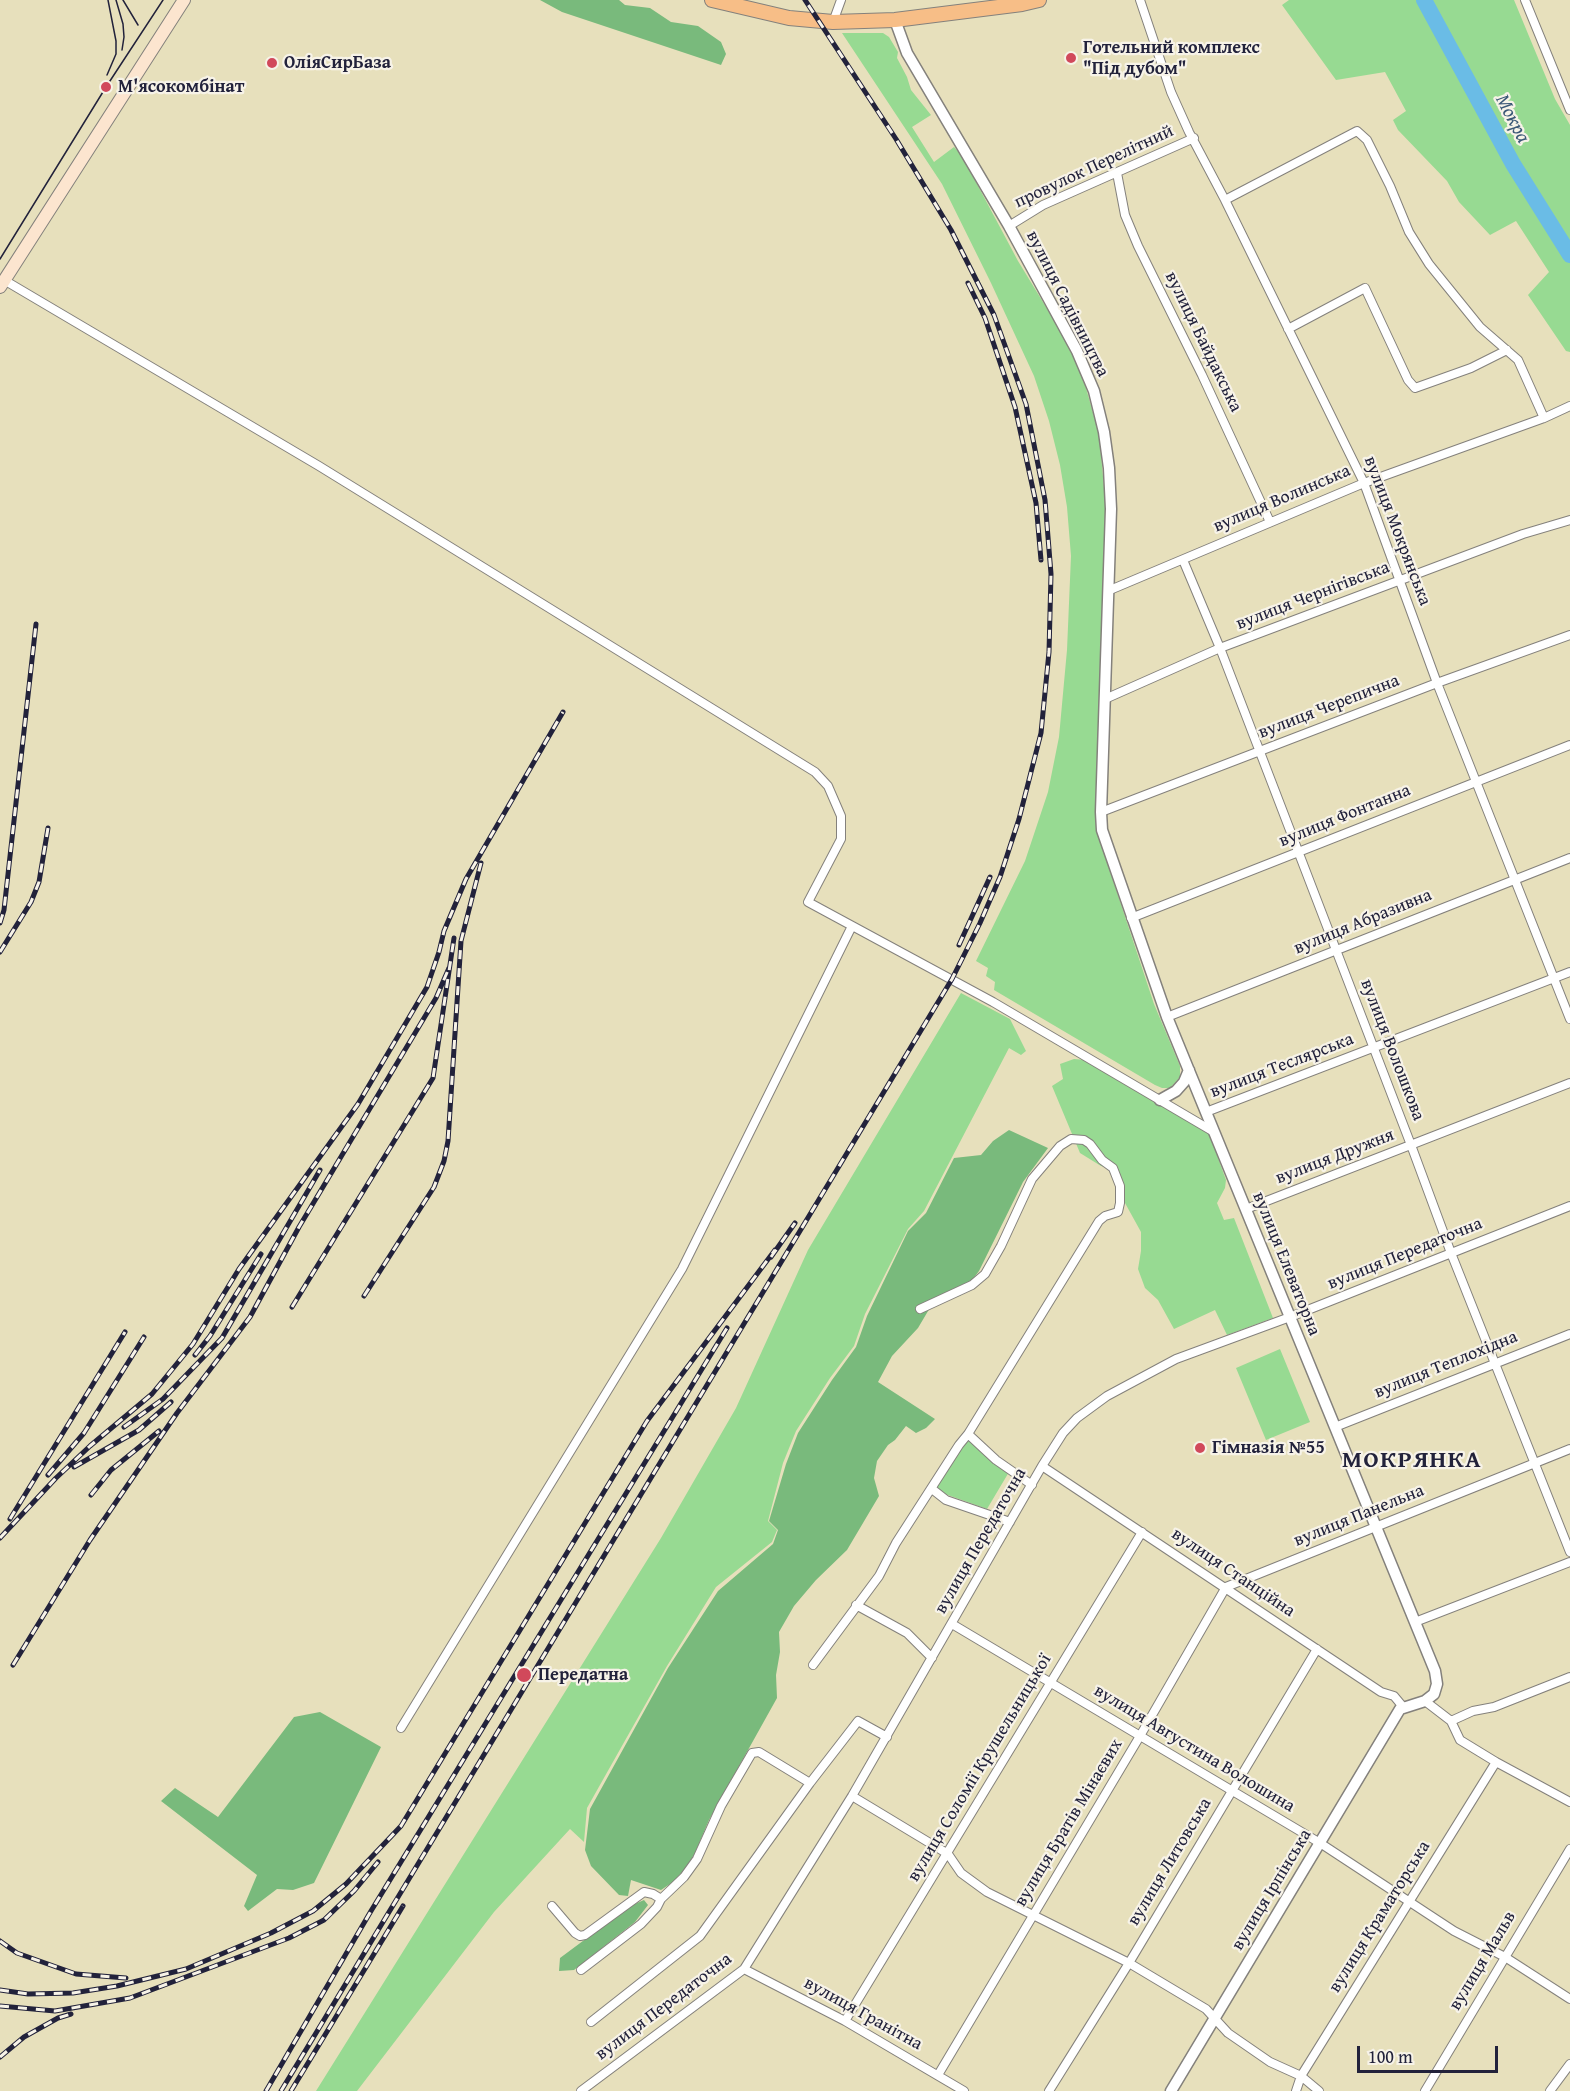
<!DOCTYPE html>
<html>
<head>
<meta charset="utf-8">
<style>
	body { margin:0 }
	#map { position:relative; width:1570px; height:2091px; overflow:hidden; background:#e7e0bc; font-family:"Gentium Book Plus",serif }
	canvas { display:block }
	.scale { position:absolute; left:1357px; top:2046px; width:141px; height:27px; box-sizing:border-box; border:3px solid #22223b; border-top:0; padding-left:8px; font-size:18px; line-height:21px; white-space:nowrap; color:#22223b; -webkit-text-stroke:4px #f7f3e8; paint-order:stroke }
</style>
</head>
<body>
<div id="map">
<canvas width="1570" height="2091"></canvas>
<div class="scale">100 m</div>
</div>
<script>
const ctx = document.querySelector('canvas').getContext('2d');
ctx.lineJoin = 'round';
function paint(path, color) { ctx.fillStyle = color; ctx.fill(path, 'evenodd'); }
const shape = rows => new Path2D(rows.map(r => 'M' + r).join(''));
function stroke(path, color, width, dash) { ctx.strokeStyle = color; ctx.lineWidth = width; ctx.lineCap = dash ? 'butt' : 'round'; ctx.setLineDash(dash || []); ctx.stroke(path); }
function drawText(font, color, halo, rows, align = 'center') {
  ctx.font = font + ' "Gentium Book Plus",serif'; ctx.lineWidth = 4.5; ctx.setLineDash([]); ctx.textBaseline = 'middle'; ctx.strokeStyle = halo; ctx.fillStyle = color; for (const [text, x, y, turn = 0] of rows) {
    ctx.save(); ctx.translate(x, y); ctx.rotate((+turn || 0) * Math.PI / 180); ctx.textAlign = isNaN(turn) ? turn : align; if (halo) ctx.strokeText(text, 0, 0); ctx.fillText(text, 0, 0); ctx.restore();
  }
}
paint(shape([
	[1289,0,1514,0,1555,99,1570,125,1570,352,1566,351,1528,295,1549,272,1516,221,1490,235,1459,202,1447,181,1398,130,1393,120,1406,111,1385,72,1336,80,1282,5],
	[842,33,883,33,889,37,898,52,897,58,907,77,911,90,931,115,912,127,934,162,954,147,961,154,1018,261,1057,325,1078,366,1086,388,1099,434,1107,519,1101,844,1154,1004,1180,1066,1180,1077,1170,1088,1162,1088,1155,1085,994,990,995,982,986,976,988,968,976,961,1025,861,1048,792,1059,737,1067,650,1071,556,1067,507,1060,465,1049,421,1034,376,991,283,942,184],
	[961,993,1010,1019,1026,1051,1021,1055,1009,1048,924,1211,908,1229,865,1314,854,1346,830,1378,796,1431,783,1463,768,1521,777,1530,772,1542,716,1587,667,1666,587,1808,584,1842,570,1829,494,1912,357,2091,316,2091,661,1538,736,1408,808,1250],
	[1074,1059,1087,1060,1209,1133,1226,1180,1225,1188,1217,1203,1224,1220,1234,1218,1273,1318,1227,1335,1215,1310,1174,1329,1158,1300,1145,1288,1138,1269,1141,1251,1141,1232,1125,1203,1125,1193,1117,1170,1101,1166,1080,1153,1052,1086,1063,1079,1060,1064],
	[1280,1349,1310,1422,1266,1440,1236,1368],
	[969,1441,1009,1472,987,1509,945,1494,938,1488,938,1484,964,1443]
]), '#97da92');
paint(shape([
	[540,0,619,0,625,5,650,8,671,22,698,26,721,42,726,54,721,65,562,12],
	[1009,1130,1048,1148,1023,1182,979,1271,960,1296,948,1297,931,1306,918,1328,892,1356,878,1382,935,1419,926,1428,916,1433,906,1426,895,1440,888,1445,877,1461,874,1478,879,1496,847,1550,816,1580,794,1606,779,1632,780,1652,776,1675,777,1698,709,1820,695,1853,686,1868,673,1882,661,1890,631,1880,628,1896,619,1895,591,1866,585,1850,590,1809,668,1668,718,1591,773,1544,778,1530,769,1521,786,1464,798,1433,832,1380,856,1347,867,1316,908,1231,926,1213,954,1158,981,1155,993,1141],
	[320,1712,381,1747,314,1883,293,1890,277,1889,248,1911,244,1906,257,1875,161,1801,175,1788,218,1817,294,1717],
	[644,1900,648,1905,635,1922,574,1970,559,1971,560,1958,630,1906]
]), '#79ba7c');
stroke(shape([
	[1424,0,1513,164,1570,255]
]), '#6abce6', 16);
const minor = shape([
	[1140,0,1171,92,1189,132,1225,200,1364,483,1437,683,1570,1019],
	[1525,0,1570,110],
	[833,22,841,0],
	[1117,173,1125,215,1138,246,1202,375,1270,522],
	[1225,200,1357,131,1367,140,1390,186,1409,232,1429,264,1480,327,1518,360,1544,418],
	[1009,226,1043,205,1194,138],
	[4,280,319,466,815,772,828,786,841,816,841,839,808,902,993,1002,1214,1132],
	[1288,329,1365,288,1408,380,1415,388,1471,368,1507,350],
	[1183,560,1220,648,1411,1145,1451,1253,1570,1552],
	[1110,590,1364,483,1544,418,1570,406],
	[1105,699,1220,648,1523,534,1570,520],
	[1101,812,1437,683,1570,635],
	[1131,918,1570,745],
	[1167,1017,1570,858],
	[1206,1112,1570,972],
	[1246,1209,1570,1083],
	[1335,1427,1570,1334],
	[968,1434,996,1460,1032,1485],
	[1042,1466,1381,1692,1394,1696,1404,1708],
	[932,1489,946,1500,1010,1522],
	[856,1605,907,1633,932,1658],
	[1415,1622,1570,1562],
	[952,1624,1320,1843,1454,1931,1505,1957,1570,1999],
	[813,1665,879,1576,896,1543,959,1445,968,1434,1099,1221,1105,1216,1118,1212,1120,1203,1120,1186,1113,1168,1102,1160,1090,1144,1084,1140,1071,1139,1060,1146,1032,1179,1001,1246,985,1274,972,1285,920,1309],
	[1425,1701,1451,1721,1460,1740,1496,1762,1570,1802],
	[1451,1721,1473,1711,1494,1707,1570,1677],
	[401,1728,682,1269,852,926],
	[852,1796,948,1854,961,1873,987,1892,1129,1963,1206,2009,1228,2033,1270,2062,1301,2076,1319,2091],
	[552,1906,575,1933,580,1936,585,1935,644,1892,653,1894,661,1899],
	[744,1969,845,2021,964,2091],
	[581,1970,641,1924,657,1907,661,1899,684,1877,697,1859,721,1806,752,1753,759,1752,810,1783],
	[845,2021,1142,1532],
	[591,2022,700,1936,810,1783,858,1721,887,1737],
	[938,2075,1140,1736,1226,1587,1570,1449],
	[581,2091,744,1969,852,1796,1042,1466,1063,1433,1077,1418,1107,1396,1176,1359,1290,1317,1570,1206],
	[1049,2091,1129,1963,1317,1649],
	[1296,2091,1301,2076,1496,1762],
	[1425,2091,1570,1849],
	[1550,2091,1570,2064]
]);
const tertiary = shape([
	[895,20,907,53,1009,226,1077,351,1094,391,1104,432,1109,468,1111,509,1101,812,1102,830,1167,1017,1435,1671,1437,1684,1434,1694,1425,1701,1400,1709,1171,2091],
	[1160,1100,1176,1091,1184,1082,1189,1070]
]);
const secondary = shape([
	[0,287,184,0]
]);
const trunk = shape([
	[712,0,789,18,833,22,895,20,1022,4,1039,0]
]);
stroke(minor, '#84817c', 10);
stroke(tertiary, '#84817c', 13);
stroke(secondary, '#84817c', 14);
stroke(trunk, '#84817c', 16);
stroke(minor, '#fff', 8);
stroke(tertiary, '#fff', 10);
stroke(secondary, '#fce5cf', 12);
stroke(trunk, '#f7be87', 14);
stroke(shape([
	[116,0,123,24,124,37,122,50],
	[123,0,138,25],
	[107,75,116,54,116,41,108,0],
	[0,259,106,87,163,0]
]), '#22223b', 1.5);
const rail = shape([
	[968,283,985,318,1015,407,1036,503,1041,560],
	[0,923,4,910,36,624],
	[959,945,990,877],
	[0,952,31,902,39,882,48,828],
	[771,1257,795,1223],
	[364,1296,434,1187,444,1161,448,1141,461,941,481,863],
	[292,1307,433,1078,454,938],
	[195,1355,210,1336,261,1254],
	[124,1427,163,1399,222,1338,320,1170],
	[74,1467,139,1430,171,1402],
	[48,1475,84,1433,144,1337],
	[91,1495,111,1470,159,1431],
	[10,1519,125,1332],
	[0,1538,56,1478,90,1446,152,1394,193,1344,239,1269,358,1104,427,987,439,952,444,931,466,879,563,712],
	[13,1665,90,1540,177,1413,250,1317,299,1227,436,998,449,968],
	[0,1941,17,1953,76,1974,126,1978],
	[0,1990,28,1994,73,1993,117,1986,186,1969,271,1933,313,1911,346,1884,401,1826,647,1421,775,1250],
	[0,2006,55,2011,130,1998,289,1938,324,1920,354,1891,378,1862],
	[0,2057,24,2037,58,2018,71,2014],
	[266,2091,371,1911,727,1328],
	[281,2091,952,979,980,923,1000,877,1019,819,1041,733,1049,652,1051,574,1045,500,1026,404,994,315,951,230,896,139,805,0],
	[291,2091,403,1906]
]);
stroke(rail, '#22223b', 5);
stroke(rail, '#f7f3e8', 3, [9]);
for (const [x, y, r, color] of [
	[1071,58,6,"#d1495b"],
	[272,63,6,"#d1495b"],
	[106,87,6,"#d1495b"],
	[1200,1448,6,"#d1495b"],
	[524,1675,8,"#d1495b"]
]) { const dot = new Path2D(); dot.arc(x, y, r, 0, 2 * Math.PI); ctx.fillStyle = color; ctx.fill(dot); stroke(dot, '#f7f3e8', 2); }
drawText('bold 18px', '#22223b', '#f7f3e8', [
	["Готельний комплекс",1083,48],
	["\"Під дубом\"",1083,69],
	["ОліяСирБаза",284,63],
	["М'ясокомбінат",118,87],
	["Гімназія №55",1212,1448],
	["Передатна",538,1675]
], 'left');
drawText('18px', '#22223b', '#f7f3e8', [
	["провулок Перелітний",1094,167,-25],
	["вулиця Садівництва",1067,304,63],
	["вулиця Байдакська",1203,342,64],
	["вулиця Волинська",1282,499,-23],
	["вулиця Мокрянська",1397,531,69],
	["вулиця Чернігівська",1313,596,-21],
	["вулиця Черепична",1329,707,-21],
	["вулиця Фонтанна",1345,816,-22],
	["вулиця Абразивна",1363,922,-22],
	["вулиця Волошкова",1392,1050,69],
	["вулиця Теслярська",1282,1066,-21],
	["вулиця Дружня",1335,1157,-21],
	["вулиця Передаточна",1405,1254,-22],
	["вулиця Елеваторна",1286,1264,68],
	["вулиця Теплохідна",1446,1365,-22],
	["вулиця Панельна",1359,1516,-22],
	["вулиця Передаточна",981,1541,-60],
	["вулиця Станційна",1233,1573,34],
	["вулиця Августина Волошина",1194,1749,31],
	["вулиця Соломії Крушельницької",980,1768,-59],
	["вулиця Братів Мінаєвих",1069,1823,-59],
	["вулиця Литовська",1170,1862,-59],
	["вулиця Ірпінська",1272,1890,-59],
	["вулиця Краматорська",1380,1917,-58],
	["вулиця Мальв",1483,1961,-59],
	["вулиця Передаточна",664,2007,-37],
	["вулиця Гранітна",863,2014,29]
]);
drawText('italic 20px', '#3b5877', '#f7f3e8', [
	["Мокра",1512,119,62]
]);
ctx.letterSpacing = '1.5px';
drawText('bold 24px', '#22223b', '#f7f3e8', [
	["МОКРЯНКА",1412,1461]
]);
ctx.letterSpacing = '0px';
</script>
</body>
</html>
